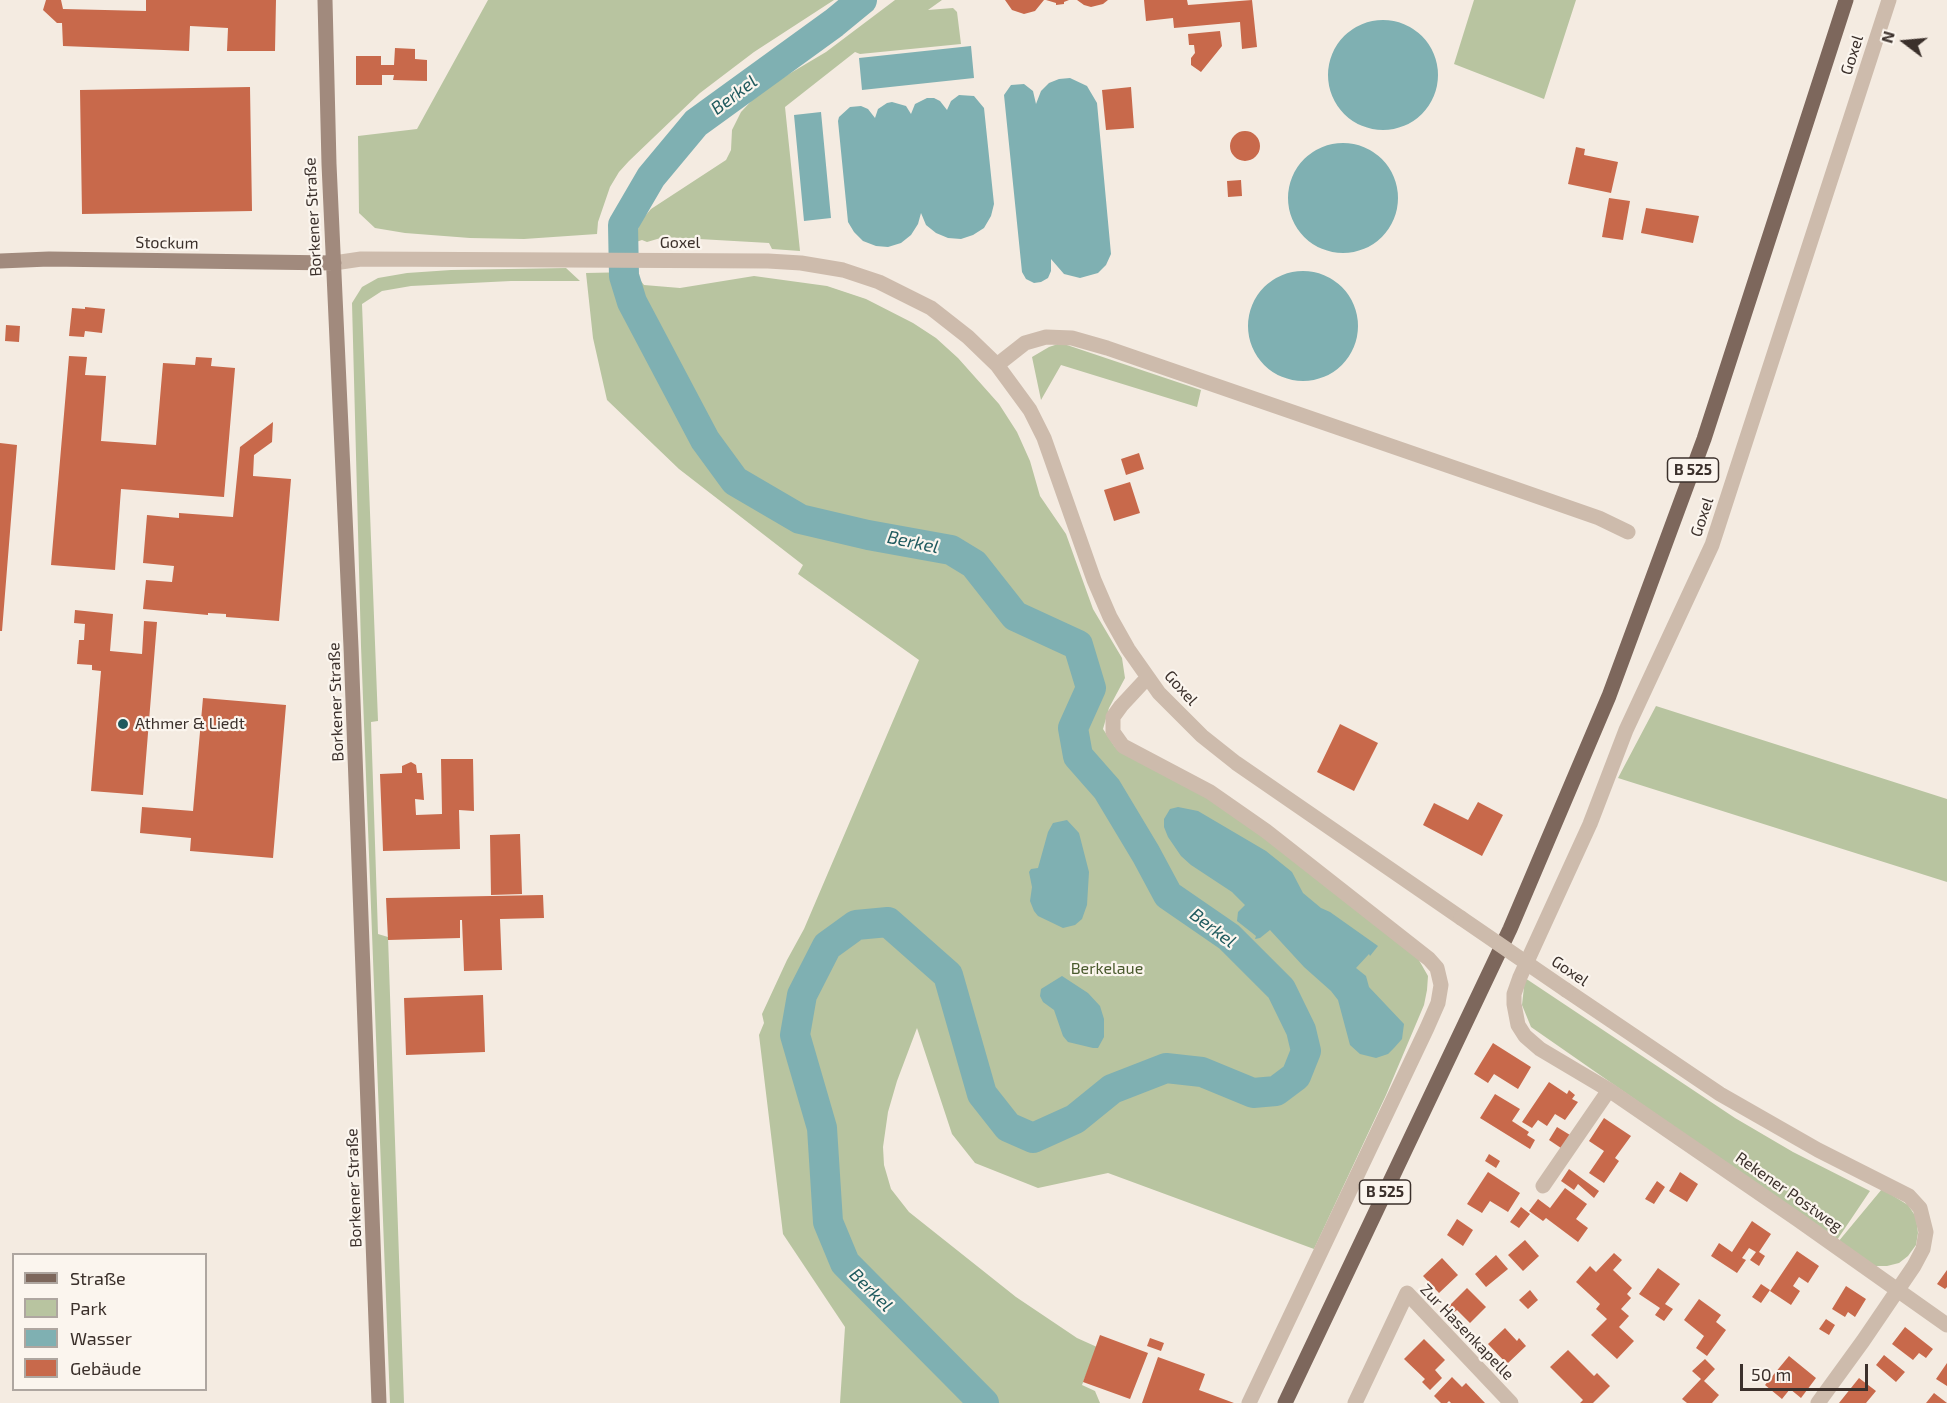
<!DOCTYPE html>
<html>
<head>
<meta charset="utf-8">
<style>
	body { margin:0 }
	#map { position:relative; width:1947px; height:1403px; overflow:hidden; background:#f4ebe1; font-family:"Exo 2",sans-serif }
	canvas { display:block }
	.legend { position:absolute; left:12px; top:1253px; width:195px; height:138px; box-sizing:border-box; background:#fbf5ee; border:2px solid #aea6a0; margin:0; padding:8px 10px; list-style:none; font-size:18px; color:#3b302b }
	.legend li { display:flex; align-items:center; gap:12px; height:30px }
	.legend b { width:30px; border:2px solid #aea6a0 }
	.north { position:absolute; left:1875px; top:12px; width:60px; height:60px; -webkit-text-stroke:4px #fbf5ee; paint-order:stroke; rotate:286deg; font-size:16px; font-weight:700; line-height:24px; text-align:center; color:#3b302b }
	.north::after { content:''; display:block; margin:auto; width:21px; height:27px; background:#3b302b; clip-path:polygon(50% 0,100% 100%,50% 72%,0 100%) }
	.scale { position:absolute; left:1740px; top:1364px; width:128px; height:27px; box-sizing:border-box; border:3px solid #3b302b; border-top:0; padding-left:8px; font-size:18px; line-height:21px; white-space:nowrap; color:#3b302b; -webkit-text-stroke:4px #fbf5ee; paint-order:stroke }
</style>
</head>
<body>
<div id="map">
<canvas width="1947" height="1403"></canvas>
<ul class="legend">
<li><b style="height:8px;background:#7d675c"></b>Straße</li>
<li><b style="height:16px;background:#b8c4a0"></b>Park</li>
<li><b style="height:16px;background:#7fb0b2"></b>Wasser</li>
<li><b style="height:16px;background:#c8694b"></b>Gebäude</li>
</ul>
<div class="north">N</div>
<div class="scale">50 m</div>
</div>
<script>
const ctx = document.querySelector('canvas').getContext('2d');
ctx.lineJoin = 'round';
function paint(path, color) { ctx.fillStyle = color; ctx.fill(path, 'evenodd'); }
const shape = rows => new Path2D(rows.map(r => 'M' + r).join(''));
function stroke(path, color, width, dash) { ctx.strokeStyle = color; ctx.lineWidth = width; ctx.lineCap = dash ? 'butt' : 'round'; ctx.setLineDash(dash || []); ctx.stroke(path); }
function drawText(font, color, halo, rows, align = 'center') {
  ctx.font = font + ' "Exo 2",sans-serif'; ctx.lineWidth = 4.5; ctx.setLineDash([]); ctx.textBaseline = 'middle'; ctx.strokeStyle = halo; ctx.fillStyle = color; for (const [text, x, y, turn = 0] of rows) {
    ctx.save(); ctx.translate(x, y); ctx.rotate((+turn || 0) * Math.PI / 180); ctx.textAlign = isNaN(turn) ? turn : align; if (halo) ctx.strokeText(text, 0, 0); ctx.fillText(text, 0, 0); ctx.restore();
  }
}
paint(shape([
	[488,0,834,0,754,52,700,93,629,161,619,172,610,187,598,222,597,234,524,239,470,238,405,233,375,228,359,213,358,136,417,129],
	[895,0,942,0,928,10,953,8,957,12,961,44,860,54,855,52,785,107,800,251,772,249,769,243,664,237,647,242,642,240,636,242,639,223,651,209,726,160,731,150,732,130,741,112,756,96,767,87,826,52],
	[1474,0,1576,0,1544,99,1454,64],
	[566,268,580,281,511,281,411,286,382,291,362,304,378,721,371,722,378,934,388,937,404,1403,390,1403,361,646,352,303,362,287,378,278,407,273,451,270],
	[634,272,644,285,680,288,754,276,827,286,866,299,913,323,936,338,958,358,999,404,1017,432,1030,461,1040,496,1066,534,1093,609,1122,658,1125,678,1109,708,1103,729,1115,747,1216,803,1342,893,1416,955,1428,976,1427,990,1424,1005,1386,1095,1314,1249,1108,1173,1038,1188,975,1163,952,1134,917,1028,897,1081,888,1112,883,1147,884,1165,891,1189,909,1212,1016,1297,1077,1338,1097,1347,1082,1385,1095,1391,1100,1403,840,1403,845,1327,783,1234,759,1035,764,1023,762,1014,787,960,804,929,919,660,798,574,803,565,679,469,607,400,593,338,586,273],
	[1061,343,1201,390,1197,407,1061,365,1041,400,1032,357,1049,347],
	[1656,706,1947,799,1947,882,1618,778],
	[1525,978,1735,1118,1793,1152,1870,1191,1837,1240,1531,1027,1522,1005],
	[1882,1189,1908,1205,1916,1217,1918,1233,1916,1245,1908,1256,1899,1263,1887,1266,1873,1266,1838,1242]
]), '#b8c4a0');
paint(shape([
	'1328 75a55 55 0 1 1 110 0a55 55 0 1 1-110 0Z',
	[971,46,974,78,862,90,859,58],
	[1070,78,1087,86,1097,103,1111,254,1106,265,1098,273,1080,278,1064,274,1051,259,1051,271,1048,278,1041,282,1034,283,1026,279,1022,272,1004,95,1011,85,1024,84,1033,91,1036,104,1041,91,1049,83,1059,79],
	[959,95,974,96,984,108,994,204,991,216,984,228,973,235,961,239,948,238,936,233,926,225,921,213,918,224,911,235,901,243,888,247,876,246,863,241,854,232,848,222,838,121,839,117,850,107,861,106,868,109,875,118,878,109,887,103,892,102,906,106,911,114,915,104,927,98,934,98,940,101,947,110,951,101],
	[821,112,831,218,804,221,794,115],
	'1288 198a55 55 0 1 1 110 0a55 55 0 1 1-110 0Z',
	'1248 326a55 55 0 1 1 110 0a55 55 0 1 1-110 0Z',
	[1178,807,1198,811,1266,851,1292,872,1303,893,1321,908,1330,912,1378,946,1370,956,1369,954,1356,968,1366,976,1369,987,1404,1024,1402,1039,1394,1048,1388,1054,1376,1058,1360,1054,1350,1045,1338,1000,1331,991,1304,967,1270,930,1260,938,1255,939,1256,936,1237,921,1238,912,1245,905,1232,892,1191,865,1181,856,1168,837,1164,827,1164,819,1170,809],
	[1067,820,1079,833,1089,872,1087,905,1082,919,1075,925,1063,928,1038,916,1034,911,1030,901,1032,887,1029,872,1031,869,1038,868,1048,832,1053,823],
	[1062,976,1088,993,1100,1006,1104,1019,1104,1037,1098,1048,1093,1048,1068,1042,1063,1036,1054,1010,1043,1002,1040,996,1041,989]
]), '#7fb0b2');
stroke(shape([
	[862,0,834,23,696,123,651,177,623,225,624,276,632,302,705,440,735,481,800,519,868,535,951,550,974,564,1015,616,1078,645,1091,688,1073,728,1078,756,1107,789,1146,854,1168,895,1229,937,1281,989,1301,1030,1306,1051,1296,1076,1276,1091,1253,1093,1202,1072,1166,1068,1112,1089,1075,1119,1033,1138,1008,1127,982,1094,948,975,888,922,856,925,827,946,802,995,795,1035,822,1128,828,1222,845,1263,984,1403]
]), '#7fb0b2', 30);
paint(shape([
	[46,0,61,0,63,9,146,11,146,0,276,0,275,51,227,51,228,28,190,26,189,51,63,46,62,23,57,23,43,10],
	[1005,0,1044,0,1035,11,1024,14,1012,10],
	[1046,0,1069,0,1064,2,1064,4,1056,5,1056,3],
	[1077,0,1108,0,1103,4,1091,7,1084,5],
	[1144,0,1187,0,1188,5,1252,0,1257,47,1242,49,1240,22,1174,28,1173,18,1146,21],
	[1220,31,1222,46,1201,72,1191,65,1191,58,1195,53,1194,45,1189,45,1188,34],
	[395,48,415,49,415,59,427,60,427,81,393,80,394,75,382,75,382,85,356,85,356,56,381,56,381,65,394,65],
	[250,87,252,211,82,214,80,90],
	[1131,87,1134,128,1106,130,1102,90],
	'1230 146a15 15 0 1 1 30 0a15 15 0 1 1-30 0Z',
	[1576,147,1585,149,1584,155,1618,162,1611,193,1568,184],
	[1241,180,1242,196,1228,197,1227,181],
	[1609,198,1630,201,1623,240,1602,237],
	[1646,208,1699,216,1693,243,1641,233],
	[85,307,105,309,102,333,85,331,84,337,69,336,72,308,85,309],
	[6,325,20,326,19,342,5,341],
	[69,356,87,357,85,375,106,376,101,441,156,445,163,363,195,365,196,357,212,358,211,366,235,368,224,497,121,489,115,570,51,565],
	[273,422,272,442,254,455,253,476,291,479,279,621,226,617,226,614,208,613,208,615,143,609,146,580,172,582,174,566,143,563,147,515,179,518,179,513,233,517,240,447],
	[0,443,17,445,2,631,0,631],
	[1139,453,1144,469,1126,475,1121,459],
	[1130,482,1140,513,1114,521,1104,490],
	[75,610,113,614,110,651,142,654,144,621,157,622,143,795,91,791,101,671,92,670,92,665,77,664,79,640,84,640,85,624,74,623],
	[203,698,286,705,273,858,190,851,191,838,140,833,142,807,193,811],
	[1340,724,1378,743,1354,791,1317,772],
	[441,759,473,759,474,811,459,810,460,849,383,851,380,774,402,773,402,766,411,762,416,765,417,773,422,773,424,800,415,799,416,815,442,814],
	[1478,802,1503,815,1482,856,1423,825,1434,803,1468,820],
	[520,834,522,894,491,895,490,835],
	[543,895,544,918,500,919,502,970,464,971,462,920,460,920,460,938,388,940,386,898],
	[483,995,485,1052,406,1055,404,998],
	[1493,1043,1531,1067,1518,1089,1494,1074,1488,1083,1474,1074],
	[1549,1082,1567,1094,1569,1090,1575,1095,1572,1099,1578,1102,1565,1120,1555,1114,1547,1126,1538,1120,1532,1128,1522,1122],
	[1495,1094,1520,1109,1512,1121,1529,1132,1527,1135,1535,1140,1530,1149,1480,1118],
	[1604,1118,1631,1136,1615,1158,1619,1161,1604,1183,1589,1173,1604,1151,1589,1141],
	[1557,1127,1570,1135,1561,1148,1549,1140],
	[1489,1154,1500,1161,1496,1168,1485,1161],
	[1569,1169,1599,1191,1594,1198,1578,1184,1574,1190,1561,1181],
	[1488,1172,1520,1193,1508,1212,1490,1201,1482,1213,1467,1204],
	[1680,1172,1698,1184,1687,1202,1669,1191],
	[1657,1181,1665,1187,1654,1204,1645,1199],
	[1565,1188,1587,1204,1576,1219,1588,1228,1578,1242,1546,1218,1543,1221,1529,1211,1538,1199,1550,1208],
	[1521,1207,1530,1214,1519,1228,1510,1222],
	[1457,1219,1473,1230,1463,1246,1447,1235],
	[1752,1221,1771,1234,1759,1252,1765,1256,1759,1266,1750,1260,1756,1252,1749,1248,1742,1258,1746,1260,1737,1273,1711,1256,1719,1243,1732,1252],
	[1525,1240,1539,1256,1523,1271,1508,1255],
	[1797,1251,1819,1266,1808,1283,1799,1277,1793,1286,1800,1291,1791,1305,1770,1291],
	[1614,1253,1622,1260,1613,1270,1632,1288,1627,1294,1631,1298,1621,1309,1629,1316,1619,1327,1634,1341,1617,1359,1591,1335,1607,1319,1596,1309,1600,1304,1576,1282,1590,1266,1596,1272],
	[1496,1255,1508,1269,1486,1287,1475,1274],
	[1442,1258,1458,1275,1439,1293,1423,1276],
	[1658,1268,1680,1284,1665,1304,1673,1309,1664,1321,1655,1315,1660,1308,1639,1294],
	[1947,1270,1947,1287,1945,1289,1937,1284],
	[1761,1284,1770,1290,1761,1303,1752,1297],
	[1846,1286,1866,1299,1855,1317,1848,1312,1845,1317,1832,1309],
	[1467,1288,1486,1307,1470,1323,1457,1310,1453,1313,1448,1307],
	[1530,1290,1538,1300,1528,1309,1519,1300],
	[1699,1299,1721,1315,1716,1322,1726,1330,1707,1356,1696,1348,1704,1336,1684,1320],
	[1826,1319,1835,1325,1829,1335,1819,1329],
	[1905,1327,1933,1349,1926,1358,1919,1353,1913,1360,1892,1344],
	[1505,1328,1517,1341,1519,1338,1526,1346,1507,1364,1488,1344],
	[1100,1335,1148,1353,1130,1399,1083,1382],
	[1150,1338,1164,1343,1161,1351,1147,1346],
	[1424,1339,1445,1360,1435,1370,1442,1378,1430,1390,1422,1382,1425,1379,1404,1359],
	[1568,1350,1594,1376,1597,1373,1610,1386,1593,1403,1580,1403,1583,1400,1550,1367],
	[1884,1355,1905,1372,1896,1382,1876,1365],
	[1789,1356,1816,1378,1801,1398,1790,1389,1782,1399,1765,1385],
	[1158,1357,1205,1374,1199,1390,1234,1403,1142,1403],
	[1705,1359,1715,1369,1704,1381,1719,1395,1712,1403,1687,1403,1682,1399,1701,1379,1692,1371],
	[1947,1363,1947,1386,1936,1379],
	[1452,1377,1462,1387,1466,1383,1485,1403,1451,1403,1449,1401,1447,1403,1441,1403,1434,1396],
	[1859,1378,1876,1391,1866,1403,1839,1403],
	[1934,1393,1947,1403,1926,1403]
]), '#c8694b');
stroke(shape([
	[1889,0,1712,545,1626,730,1590,824,1520,977,1514,994,1514,1004,1518,1025,1525,1036,1540,1049,1609,1090,1797,1219,1947,1325],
	[334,263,361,259,768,261,801,263,843,270,879,282,931,308,968,337,997,365,1030,410,1044,438,1094,580,1110,617,1128,649,1159,693,1202,736,1236,763,1461,918],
	[997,365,1025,343,1046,337,1072,338,1107,348,1513,488,1599,518,1628,532],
	[1147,678,1121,706,1113,717,1113,732,1123,746,1210,792,1266,831,1429,959,1437,968,1441,985,1438,1003,1427,1028,1249,1403],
	[1566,990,1720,1094,1818,1150,1909,1196,1920,1208,1926,1232,1923,1249,1914,1266,1863,1341,1818,1403],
	[1543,1186,1609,1090],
	[1355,1403,1407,1293,1511,1403]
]), '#cdbbac', 15);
stroke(shape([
	[325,0,329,164,351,647,379,1403],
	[0,261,49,259,334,263]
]), '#a18a7d', 15);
stroke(shape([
	[1285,1403,1510,929,1609,696,1704,439,1846,0]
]), '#7d675c', 15);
stroke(shape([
	[1461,918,1566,990]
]), '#cdbbac', 15);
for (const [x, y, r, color] of [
	[123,724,6,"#1f5a5e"]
]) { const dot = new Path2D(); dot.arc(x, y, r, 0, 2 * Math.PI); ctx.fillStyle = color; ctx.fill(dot); stroke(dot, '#fbf5ee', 2); }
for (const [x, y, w] of [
	[1693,470,51],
	[1385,1192,51]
]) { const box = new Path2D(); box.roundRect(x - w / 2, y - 12, w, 24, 4.5); ctx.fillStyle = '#fbf5ee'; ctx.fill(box); stroke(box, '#3b302b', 1.5); }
drawText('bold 15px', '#3b302b', null, [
	["B 525",1693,470],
	["B 525",1385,1192]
]);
drawText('16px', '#3b302b', '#fbf5ee', [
	["Goxel",1852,55,-72],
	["Borkener Straße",313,217,-93],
	["Stockum",167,243,1],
	["Goxel",680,243],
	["Goxel",1702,517,-71],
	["Goxel",1181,688,48],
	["Borkener Straße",336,702,-92],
	["Goxel",1570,971,34],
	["Borkener Straße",354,1188,-92],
	["Rekener Postweg",1789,1192,35],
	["Zur Hasenkapelle",1467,1332,46]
]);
drawText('16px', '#3b302b', '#fbf5ee', [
	["Athmer & Liedt",135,724]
], 'left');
drawText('16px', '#4a5a2e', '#fbf5ee', [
	["Berkelaue",1107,969]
]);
drawText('italic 18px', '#1f5a5e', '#fbf5ee', [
	["Berkel",734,95,-37],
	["Berkel",913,542,12],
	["Berkel",1213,928,37],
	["Berkel",871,1290,45]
]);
</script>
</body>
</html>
